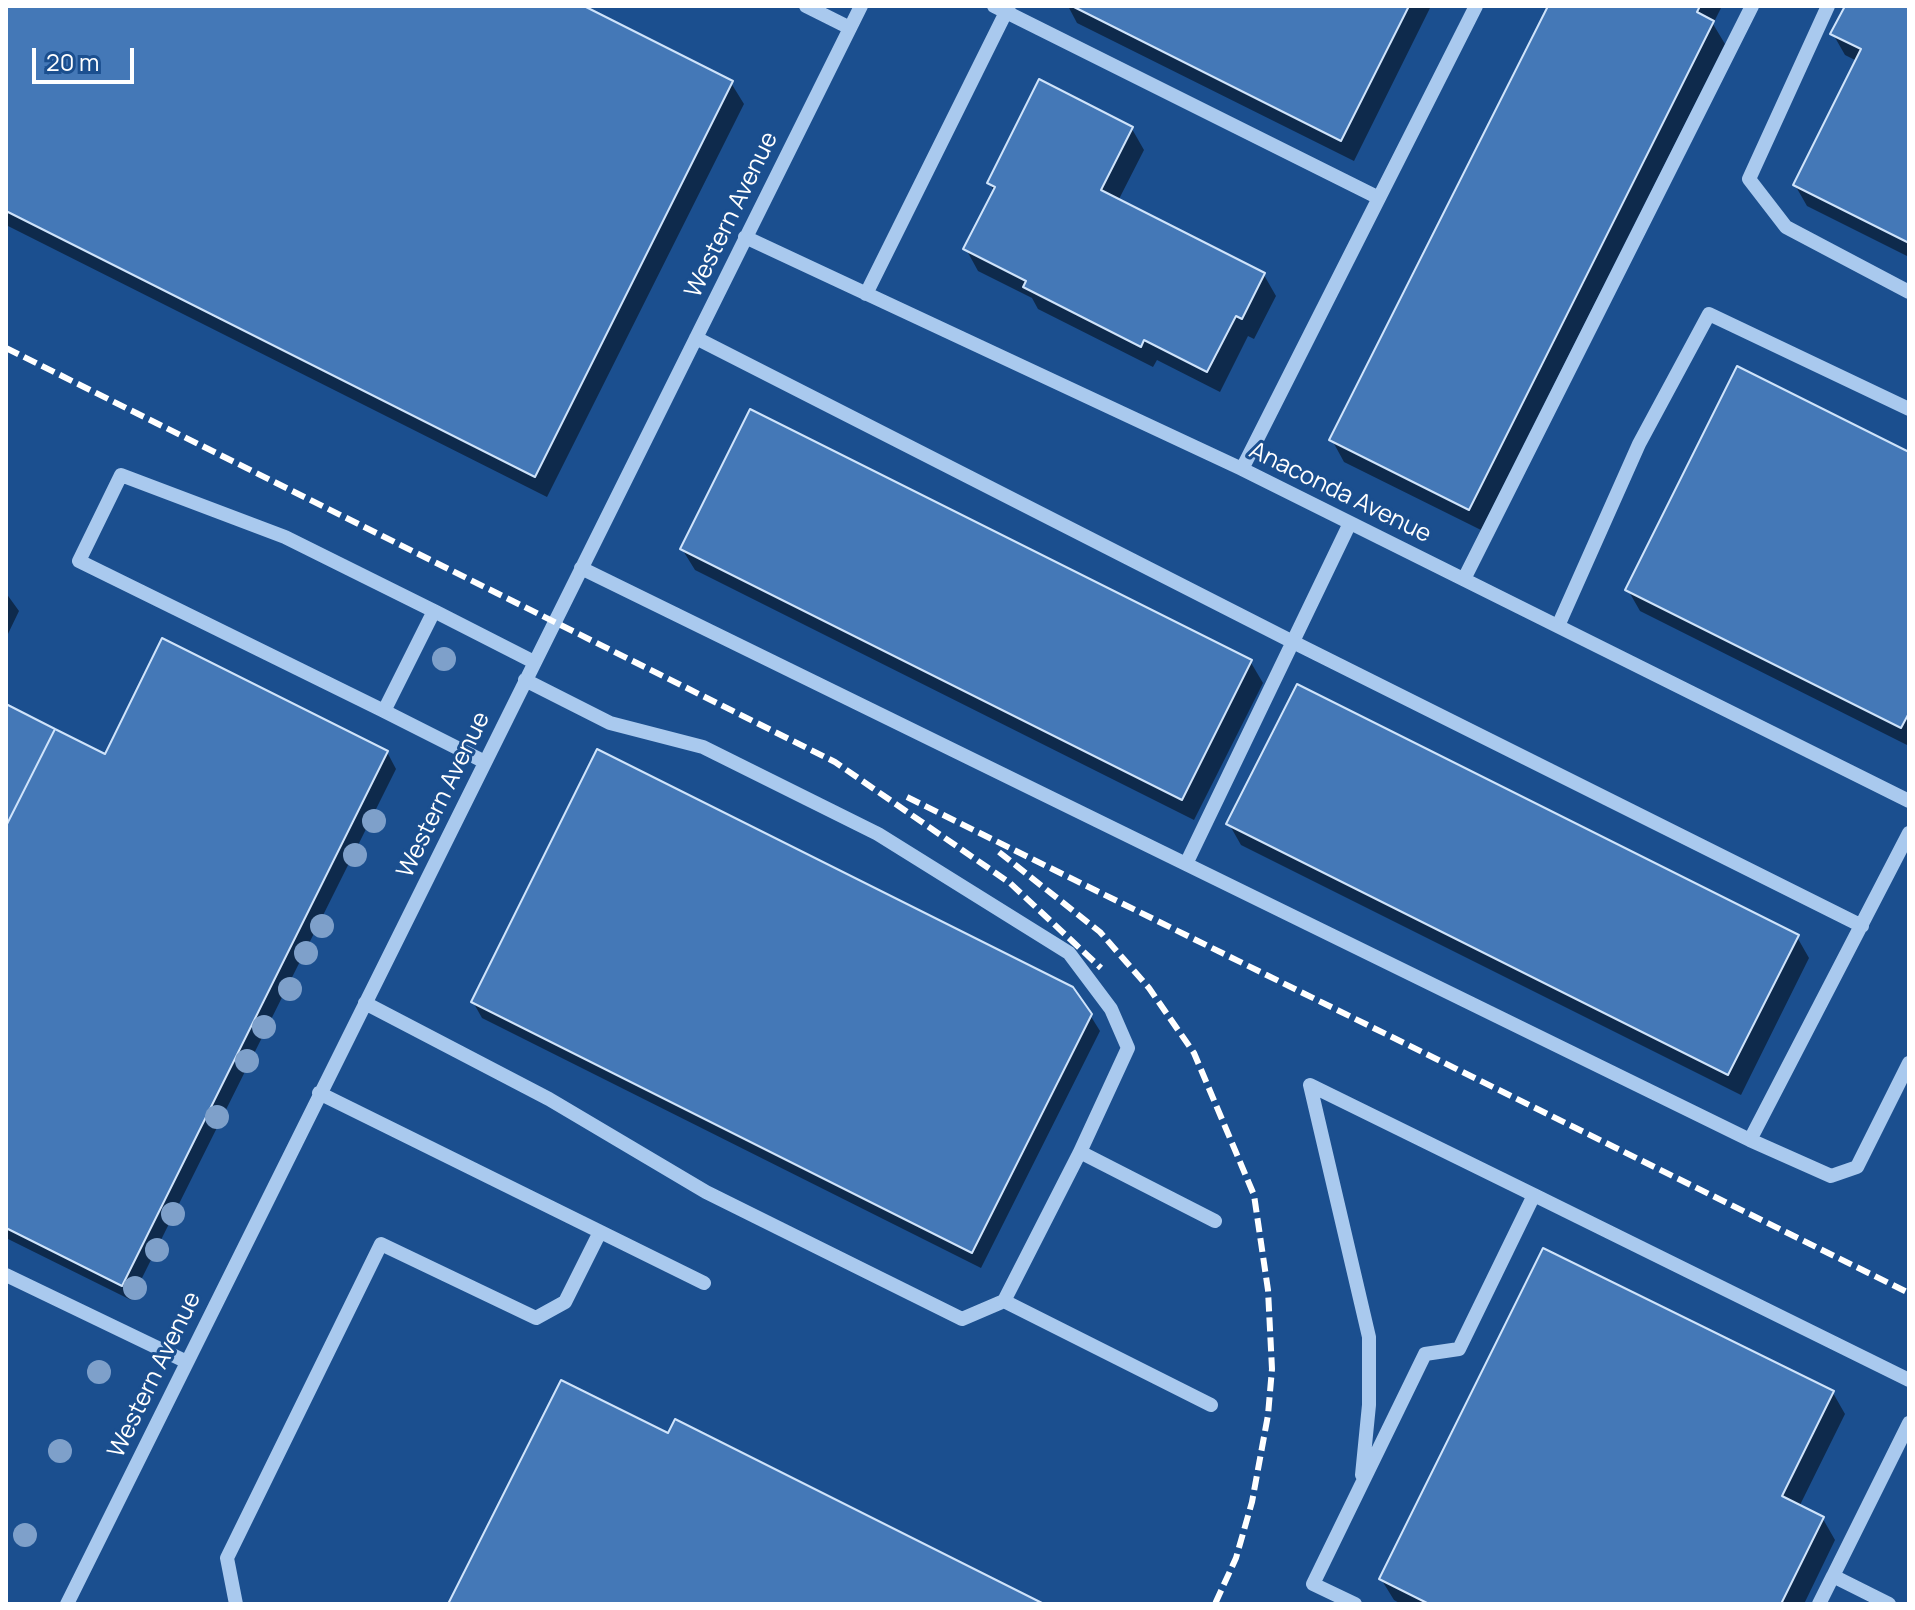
<!DOCTYPE html>
<html>
<head>
<meta charset="utf-8">
<style>
	body { margin:0 }
	#map { position:relative; width:1915px; height:1610px; overflow:hidden; background:#1b4f8f; font-family:Manrope,sans-serif }
	canvas { display:block }
	.frame { position:absolute; inset:0; border:8px solid #fff; pointer-events:none }
	.scale { position:absolute; left:32px; top:48px; width:102px; height:36px; box-sizing:border-box; border:4px solid #fff; border-top:0; padding-left:10px; font-size:24px; line-height:28px; white-space:nowrap; color:#fff; -webkit-text-stroke:6px #1b4f8f; paint-order:stroke }
</style>
</head>
<body>
<div id="map">
<canvas width="1915" height="1610"></canvas>
<div class="frame"></div>
<div class="scale">20 m</div>
</div>
<script>
const ctx = document.querySelector('canvas').getContext('2d');
ctx.lineJoin = 'round';
function paint(path, color) { ctx.fillStyle = color; ctx.fill(path, 'evenodd'); }
const shape = rows => new Path2D(rows.map(r => 'M' + r).join(''));
function stroke(path, color, width, dash) { ctx.strokeStyle = color; ctx.lineWidth = width; ctx.lineCap = dash ? 'butt' : 'round'; ctx.setLineDash(dash || []); ctx.stroke(path); }
function drawText(font, color, halo, rows, align = 'center') {
  ctx.font = font + ' Manrope,sans-serif'; ctx.lineWidth = 6; ctx.setLineDash([]); ctx.textBaseline = 'middle'; ctx.strokeStyle = halo; ctx.fillStyle = color; for (const [text, x, y, turn = 0] of rows) {
    ctx.save(); ctx.translate(x, y); ctx.rotate((+turn || 0) * Math.PI / 180); ctx.textAlign = isNaN(turn) ? turn : align; if (halo) ctx.strokeText(text, 0, 0); ctx.fillText(text, 0, 0); ctx.restore();
  }
}
paint(shape([
	[6,6,579,6,731,83,744,104,547,497,6,225],
	[1068,6,1431,6,1354,161,1077,23],
	[1550,6,1722,6,1713,24,1725,44,1481,530,1344,462,1332,440],
	[1847,6,1909,6,1909,257,1807,206,1795,185,1857,61,1845,55,1833,34],
	[1132,129,1144,150,1118,201,1264,275,1276,296,1254,339,1248,336,1220,392,1157,360,1153,367,1038,309,1032,298,978,271,966,249,995,193,989,183],
	[1909,454,1909,746,1640,611,1628,590],
	[682,549,1250,661,1263,683,1194,820,695,570],
	[6,593,19,611,6,638],
	[6,706,106,756,387,752,396,769,131,1300,6,1238],
	[1229,824,1797,937,1809,958,1741,1095,1241,845],
	[473,1002,1090,1015,1100,1031,981,1268,482,1018],
	[1833,1393,1845,1414,1799,1507,1823,1519,1835,1540,1804,1604,1401,1604,1394,1600,1381,1579]
]), '#0007');
const building = shape([
	[6,6,584,6,733,81,535,477,6,211,6,6],
	[1072,6,1409,6,1341,141,1072,6],
	[1548,6,1700,6,1697,12,1714,21,1469,510,1329,440,1548,6],
	[1845,6,1909,6,1909,243,1793,185,1861,49,1830,34,1845,6],
	[1039,79,1133,127,1101,190,1265,273,1242,319,1236,316,1207,372,1144,340,1141,347,1023,287,1026,281,963,249,995,187,987,183,1039,79],
	[1737,366,1909,452,1909,713,1901,728,1625,590,1737,366],
	[750,409,1252,660,1182,800,680,549,750,409],
	[162,638,388,751,122,1286,6,1228,6,826,55,729,105,754,162,638],
	[1297,684,1799,935,1728,1075,1226,824,1297,684],
	[6,704,55,729,6,826,6,704],
	[597,749,1073,987,1092,1014,972,1253,471,1002,597,749],
	[1543,1248,1834,1391,1782,1496,1824,1517,1781,1604,1429,1604,1379,1579,1543,1248],
	[561,1380,668,1433,675,1419,1044,1604,448,1604,561,1380]
]);
paint(building, '#4478b7');
stroke(building, '#cfe3fa', 2);
stroke(shape([
	[806,6,850,28],
	[994,6,1379,198],
	[1828,6,1749,179,1786,227,1909,292],
	[745,237,1242,469,1909,801],
	[866,294,1009,6],
	[696,338,1293,642,1862,926],
	[1242,469,1476,6],
	[581,568,1750,1140,1909,833],
	[1464,579,1752,6],
	[1558,626,1639,444,1709,314,1909,409],
	[384,711,79,561,121,475,285,537,434,611],
	[485,762,384,711,434,611,534,662],
	[1186,864,1350,523],
	[365,1003,549,1099,706,1192,962,1319,1004,1301,1080,1152,1128,1048,1111,1009,1069,953,878,834,703,747,610,723,525,680],
	[319,1093,704,1283],
	[1750,1140,1831,1176,1857,1167,1909,1063],
	[1080,1152,1215,1221],
	[6,1275,187,1362],
	[1004,1301,1211,1405],
	[1362,1475,1369,1405,1369,1337,1310,1085,1534,1195],
	[67,1604,861,6],
	[236,1604,227,1558,381,1244,536,1318,565,1302,600,1232],
	[1355,1604,1313,1584,1425,1354,1459,1349,1534,1195,1909,1380],
	[1819,1604,1833,1576],
	[1889,1604,1833,1576,1909,1423]
]), '#a9c9ee', 14);
stroke(shape([
	[6,348,835,762,1010,883,1101,968],
	[907,797,1909,1293],
	[999,852,1100,932,1149,988,1194,1053,1254,1195,1268,1290,1272,1369,1268,1415,1252,1502,1236,1558,1215,1604]
]), '#fff', 6, [14, 6]);
ctx.fillStyle = '#7ea0ca';
for (const [x, y] of [
	[444,659],
	[374,821],
	[355,855],
	[322,926],
	[306,953],
	[290,989],
	[264,1027],
	[247,1061],
	[217,1117],
	[173,1214],
	[157,1250],
	[135,1288],
	[99,1372],
	[60,1451],
	[25,1535]
]) { ctx.beginPath(); ctx.arc(x, y, 12, 0, 2 * Math.PI); ctx.fill(); }
drawText('24px', '#fff', '#1b4f8f', [
	["Western Avenue",732,215,-64],
	["Anaconda Avenue",1340,493,26],
	["Western Avenue",444,795,-64],
	["Western Avenue",155,1375,-64]
]);
</script>
</body>
</html>
